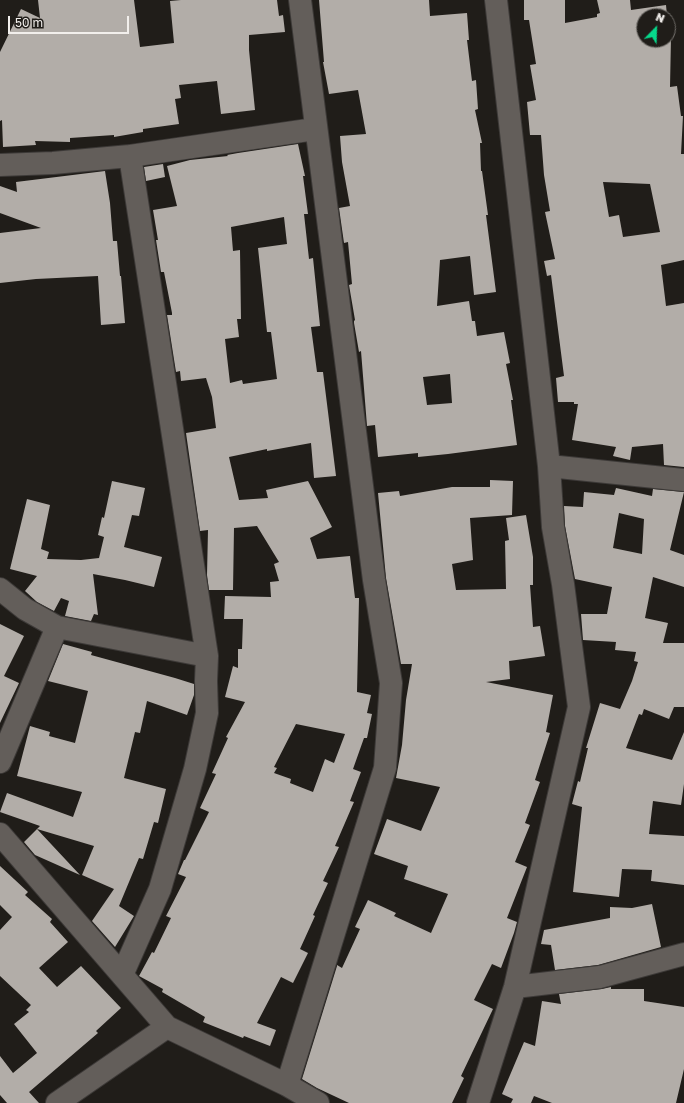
<!DOCTYPE html>
<html>
<head>
<meta charset="utf-8">
<style>
	body { margin:0 }
	#map { position:relative; width:684px; height:1103px; overflow:hidden; background:#201d19; font-family:"Golos Text",sans-serif }
	canvas { display:block }
	.north { position:absolute; left:636px; top:8px; width:40px; height:40px; box-sizing:border-box; background:#201d19; border:1px solid #74716d; border-radius:50%; rotate:23deg; font-size:11px; font-weight:700; line-height:16px; text-align:center; color:#f2efec }
	.north::after { content:''; display:block; margin:auto; width:14px; height:18px; background:#06d98b; clip-path:polygon(50% 0,100% 100%,50% 72%,0 100%) }
	.scale { position:absolute; left:8px; top:16px; width:121px; height:18px; box-sizing:border-box; border:2px solid #f2efec; border-top:0; padding-left:5px; font-size:12px; line-height:14px; white-space:nowrap; color:#f2efec; -webkit-text-stroke:3px #201d19; paint-order:stroke }
</style>
</head>
<body>
<div id="map">
<canvas width="684" height="1103"></canvas>
<div class="north">N</div>
<div class="scale">50 m</div>
</div>
<script>
const ctx = document.querySelector('canvas').getContext('2d');
ctx.lineJoin = 'round';
function paint(path, color) { ctx.fillStyle = color; ctx.fill(path, 'evenodd'); }
const shape = rows => new Path2D(rows.map(r => 'M' + r).join(''));
function stroke(path, color, width, dash) { ctx.strokeStyle = color; ctx.lineWidth = width; ctx.lineCap = dash ? 'butt' : 'round'; ctx.setLineDash(dash || []); ctx.stroke(path); }
paint(shape([
	[38,0,134,0,140,47,174,43,170,1,181,0,277,0,279,16,283,15,285,32,249,35,249,50,255,110,221,114,217,81,179,85,181,98,175,99,179,124,143,129,143,132,114,137,114,135,70,138,70,142,35,141,36,145,3,147,2,120,0,121,0,52,21,9,40,18],
	[319,0,429,0,430,16,467,13,469,40,467,40,472,81,476,80,478,109,475,110,482,143,480,143,481,171,482,171,488,215,486,215,496,292,474,295,470,256,440,260,437,306,469,301,472,321,475,321,477,336,504,332,510,363,506,364,513,400,511,400,517,445,448,454,418,457,418,453,378,457,375,425,367,426,361,351,359,352,354,323,354,321,355,320,349,285,352,284,348,242,344,243,339,208,350,206,342,162,340,136,366,134,358,90,329,94,323,62,324,62],
	[450,374,452,403,427,405,423,377],
	[524,0,565,0,565,23,597,17,597,14,600,13,597,0,630,0,631,10,666,5,667,16,644,16,644,40,668,40,668,20,671,37,670,87,677,86,681,116,683,116,681,154,684,154,684,260,661,265,666,306,684,303,684,467,664,465,663,444,632,447,630,460,613,456,616,447,572,440,578,404,574,404,574,402,558,402,556,378,564,376,551,275,547,276,544,261,555,259,545,212,550,211,544,175,541,135,530,135,527,102,536,100,530,65,536,64,529,20,524,20],
	[603,182,650,184,660,232,623,237,619,215,609,217],
	[298,144,305,176,303,176,308,214,304,214,309,259,313,258,320,326,311,327,317,372,323,372,336,476,314,478,311,443,267,451,267,449,229,457,239,500,268,498,266,490,308,481,332,527,310,538,317,559,350,556,355,598,359,598,357,692,371,695,367,713,372,714,367,738,364,738,353,769,361,772,350,801,354,802,335,846,339,847,323,881,328,883,313,915,315,916,300,949,308,953,293,983,281,977,257,1023,276,1030,270,1046,244,1036,243,1038,203,1022,205,1017,162,992,163,989,139,976,152,952,154,953,171,918,166,916,186,877,178,874,184,860,185,860,209,812,200,808,216,774,212,773,228,738,226,737,245,702,225,697,233,666,238,668,238,649,242,649,243,619,224,619,225,596,271,597,270,582,279,581,274,564,279,562,257,526,234,528,233,590,209,590,207,575,208,530,200,531,186,433,216,428,212,397,206,378,181,381,180,371,176,372,167,315,172,315,172,313,164,272,161,272,156,240,158,240,153,210,177,206,167,166,190,160,228,156,227,155,238,153],
	[284,217,287,244,258,248,267,332,271,332,277,379,243,384,242,380,230,383,225,339,239,337,237,319,241,319,240,250,233,251,231,227],
	[296,724,345,734,334,763,325,759,313,792,290,783,291,779,274,773,277,768,274,767],
	[163,164,165,177,146,181,144,167],
	[105,171,110,203,113,241,117,241,120,276,121,276,125,323,101,325,98,276,36,279,0,283,0,233,41,228,0,213,0,186,17,192,16,182],
	[490,480,513,481,512,515,470,518,473,560,452,564,456,590,506,589,505,541,509,540,506,518,526,515,533,557,533,585,530,585,533,627,540,626,545,656,509,661,510,679,486,682,553,695,546,732,550,733,535,780,540,782,525,823,530,825,515,862,527,867,507,918,517,922,514,933,501,968,492,964,474,1000,493,1009,461,1076,464,1078,452,1103,349,1103,317,1088,302,1079,337,966,337,965,342,968,360,929,355,927,368,900,396,913,394,916,431,933,448,894,404,879,408,866,374,854,387,819,421,831,440,787,396,778,402,745,406,700,412,664,401,664,386,578,378,493,399,491,400,496,452,487,490,487],
	[112,481,145,488,139,516,132,515,124,547,162,557,154,587,125,580,93,574,98,615,94,614,91,621,65,616,69,601,61,598,54,611,37,602,25,591,37,576,10,569,27,499,50,505,41,549,49,552,47,559,81,560,99,558,104,537,98,535,102,517,104,518],
	[616,488,652,496,653,489,684,492,670,550,684,555,684,587,653,577,645,618,668,623,663,643,684,643,684,707,674,707,669,719,644,709,642,715,639,714,626,748,672,760,684,732,684,784,681,805,653,801,649,834,684,836,684,885,651,881,652,870,622,869,619,897,573,892,582,807,572,804,578,781,580,782,588,748,586,748,600,703,620,709,632,681,638,662,634,661,636,652,615,650,616,642,583,640,581,614,607,614,612,587,575,579,565,526,564,506,583,507,584,492,614,495],
	[619,513,644,519,642,554,613,548],
	[0,624,24,636,4,676,19,683,0,723],
	[63,644,92,652,91,655,175,678,194,684,194,695,187,715,147,701,140,733,135,732,124,778,166,789,158,823,154,822,143,859,139,858,119,906,134,916,115,947,92,921,114,889,82,875,94,846,37,829,40,826,0,812,7,793,73,817,82,792,17,776,30,726,50,732,49,736,75,743,88,691,48,681],
	[37,829,80,875,35,855,24,842],
	[0,866,28,892,25,895,52,919,50,922,68,942,39,968,57,987,81,966,121,1008,96,1031,98,1033,29,1092,39,1103,7,1103,0,1095,0,1056,13,1073,37,1053,14,1024,29,1012,26,1010,31,1005,0,976,0,930,12,917,0,905],
	[652,904,661,947,598,965,555,970,551,945,541,944,544,930,610,918,610,907,632,908],
	[611,987,611,989,644,989,644,1001,684,1007,684,1069,676,1103,552,1103,534,1096,531,1103,511,1103,513,1099,502,1094,524,1042,535,1046,542,1001,561,1004,559,994,602,989]
]), '#b2ada8');
const minor = shape([
	[0,165,53,163,130,156,315,129],
	[549,466,684,480],
	[0,589,25,609,57,627,207,656],
	[0,762,57,627],
	[0,834,167,1027,287,1085,318,1103],
	[122,975,160,889,195,769,207,713,206,681,207,656,130,156],
	[515,987,600,977,684,954],
	[287,1085,385,768,391,683,374,580,300,0],
	[57,1103,167,1027],
	[478,1103,515,987,579,707,563,584,553,527,549,466,496,0]
]);
stroke(minor, '#3d3a38', 24);
stroke(minor, '#635e5a', 22);
</script>
</body>
</html>
